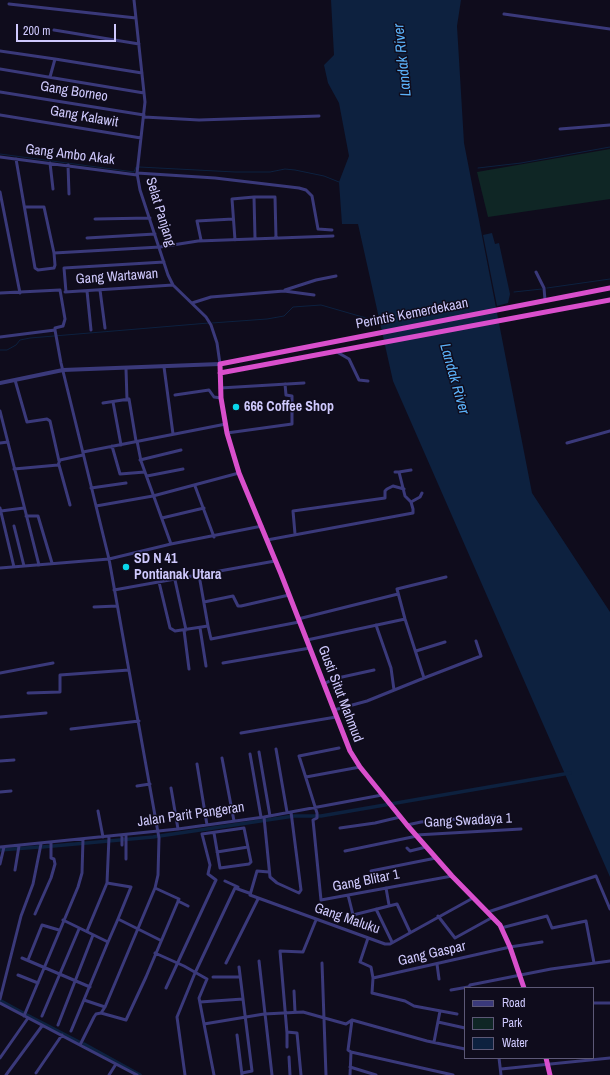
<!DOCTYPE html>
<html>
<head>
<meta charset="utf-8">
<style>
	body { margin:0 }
	#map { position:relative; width:610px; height:1075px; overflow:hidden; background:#0f0c1c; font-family:"Archivo Narrow",sans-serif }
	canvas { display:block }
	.legend { position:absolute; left:464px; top:987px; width:130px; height:72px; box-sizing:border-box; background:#0f0c1c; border:1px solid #5c5876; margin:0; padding:5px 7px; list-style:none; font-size:12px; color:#cfc9fd }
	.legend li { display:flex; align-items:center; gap:8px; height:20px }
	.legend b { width:20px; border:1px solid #5c5876 }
	.scale { position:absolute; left:16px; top:24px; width:100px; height:18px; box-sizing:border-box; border:2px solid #cfc9fd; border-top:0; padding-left:5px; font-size:12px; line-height:14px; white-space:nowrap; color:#cfc9fd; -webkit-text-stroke:3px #0f0c1c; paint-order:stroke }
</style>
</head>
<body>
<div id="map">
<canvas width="610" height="1075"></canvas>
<ul class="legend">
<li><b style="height:5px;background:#3a397a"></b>Road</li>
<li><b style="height:11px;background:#0f2625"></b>Park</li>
<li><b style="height:11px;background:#0d213f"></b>Water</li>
</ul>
<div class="scale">200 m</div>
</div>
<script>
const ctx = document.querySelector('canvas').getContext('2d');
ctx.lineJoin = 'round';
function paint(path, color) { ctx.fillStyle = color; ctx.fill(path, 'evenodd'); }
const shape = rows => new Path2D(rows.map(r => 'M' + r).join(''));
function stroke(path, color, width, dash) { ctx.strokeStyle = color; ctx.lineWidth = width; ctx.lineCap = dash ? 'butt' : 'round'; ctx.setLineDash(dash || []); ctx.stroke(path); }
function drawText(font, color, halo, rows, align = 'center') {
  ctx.font = font + ' "Archivo Narrow",sans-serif'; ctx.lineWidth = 3; ctx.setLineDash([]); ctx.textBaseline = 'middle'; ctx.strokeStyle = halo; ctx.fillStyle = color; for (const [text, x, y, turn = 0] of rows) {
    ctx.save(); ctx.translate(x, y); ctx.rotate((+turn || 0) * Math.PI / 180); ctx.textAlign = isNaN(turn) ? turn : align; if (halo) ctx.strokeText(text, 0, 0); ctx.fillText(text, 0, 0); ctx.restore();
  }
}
paint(shape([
	[610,149,610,199,488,217,477,172]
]), '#0f2625');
paint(shape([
	[331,0,461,0,457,26,464,143,532,493,610,612,610,877,393,381,358,224,342,224,339,182,349,156,339,103,328,83,324,65,334,55],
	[492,233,495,244,499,243,510,294,508,303,497,306,483,235]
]), '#0d213f');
stroke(shape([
	[0,154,134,172,136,167],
	[139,167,235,172,270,172,285,169,295,170,324,176,339,182],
	[478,168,521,163,610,147],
	[547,288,610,279],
	[514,292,542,289],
	[212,323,267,319,284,316,293,307,321,305,380,322],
	[0,350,7,350,16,345,20,340,30,338,209,323]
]), '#0d213f', 1);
stroke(shape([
	[42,847,153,837,294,816,321,816,570,773],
	[0,850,39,847],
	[1,1001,23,1013],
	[27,1015,79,1042],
	[84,1044,140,1075]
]), '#0d213f', 3.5);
stroke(shape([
	[134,0,145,102,137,173,140,190,168,275,173,285,206,317,211,325,217,343,220,364],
	[9,4,136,18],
	[504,14,610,29],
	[54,30,139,44],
	[0,51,55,59],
	[0,69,144,93],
	[50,77,55,59,142,73],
	[0,92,144,115],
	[0,115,141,138],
	[144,117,199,120,319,116],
	[560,129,610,125],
	[0,157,137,175],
	[16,159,35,268,38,270,54,268,55,265,54,253,44,207,25,207],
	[50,163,53,189],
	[68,165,69,194],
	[137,173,215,178,299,188,306,190,312,196,318,229,332,230],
	[0,192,20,293],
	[254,197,255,238],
	[95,219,150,218],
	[87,238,155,234],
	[201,240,197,221,233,219],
	[235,240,232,199,254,197,275,197,276,238],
	[54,253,160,247,198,241,333,236],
	[536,272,544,288,545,300],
	[100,290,105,328],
	[285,290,316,280,336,276],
	[87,291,91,330],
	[65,292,173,285],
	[66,292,64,268,164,262],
	[0,293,60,290,65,319,63,326,55,328,55,330,0,337],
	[192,303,211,297,284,291,314,295],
	[55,330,61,363,109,559,159,838,158,875,155,888,105,1007,101,1013,96,1014,94,1017,80,1045],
	[337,352,349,359,359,380,368,381],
	[164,367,173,434],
	[126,369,127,400],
	[15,380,27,422,47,419,50,421,59,461],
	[220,388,304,383],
	[175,395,209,390,214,397,221,398],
	[113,402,121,445],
	[103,403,129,399,136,441],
	[0,411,39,565],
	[227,433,292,424,292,396,286,395,285,384],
	[137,441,141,461,171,544],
	[0,443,8,442],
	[567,443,610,431],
	[112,446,120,474,145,472],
	[83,452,226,424],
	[140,460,181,450],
	[59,465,70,505],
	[14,469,58,465,60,460,83,455],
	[399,472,411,470],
	[147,476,183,469],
	[195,486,214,537],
	[91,488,126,483],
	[411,502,420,497,422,493],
	[96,506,153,496,239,473],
	[0,508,14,567],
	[1,511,24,508],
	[26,516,38,516,52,563],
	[162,518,204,508],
	[14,526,24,566],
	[295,534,293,511,385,498,385,491,387,489,393,486,404,489],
	[267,540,413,513,413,509,411,502,405,496,399,472,395,472],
	[0,568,109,559,171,544,262,526],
	[199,575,208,626],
	[175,580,186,630],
	[159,582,170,628,175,631,208,626,211,639,299,622],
	[114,590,275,561],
	[204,602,233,596,238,606,241,606,289,595],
	[94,607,117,606],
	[298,619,398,594],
	[376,625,391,668,394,690],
	[200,628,206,666],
	[184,630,189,669],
	[307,640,405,619],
	[416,651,445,642],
	[223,663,310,648],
	[0,673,53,663],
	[424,678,481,656,476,641],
	[324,684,333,679,374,670],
	[28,693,60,692,60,675,129,670],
	[334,710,367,701,424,678,405,619,397,589,446,577],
	[0,717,46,713],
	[71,729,139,721],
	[241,733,336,717],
	[339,748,299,756,317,813,317,818,313,820,321,900,452,876],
	[276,749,287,812],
	[259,752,270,816],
	[250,754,261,817],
	[222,758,234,821],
	[0,761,14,760],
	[197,764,207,825],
	[306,777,360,767],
	[137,786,150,784],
	[171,788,178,829],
	[0,792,11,791],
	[98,811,103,837],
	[264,817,270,877,277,883,299,893,301,890,291,812],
	[407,825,421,822,494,816],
	[340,828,375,823,400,817],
	[122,835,122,845],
	[126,835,126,859],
	[416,835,521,829],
	[109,837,107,883,131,887,118,919,160,940],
	[0,847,178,829,264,817,382,795],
	[407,848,410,851,426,847],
	[345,851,417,836],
	[217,852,248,847],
	[0,864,4,847],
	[15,870,19,846],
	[371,871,436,858],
	[269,872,257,871,250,895,385,944,390,944,473,898],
	[225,881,238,887],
	[386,888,389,905],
	[348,895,353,915,397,904,410,932],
	[178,901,188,906],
	[376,909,392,942],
	[488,912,596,876,610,909],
	[35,914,51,878,55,864,54,859,51,858,51,843],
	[438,916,455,938,493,917],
	[63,920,108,942,71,1031],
	[501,928,547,916,552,928,586,921,594,963],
	[87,931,107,883],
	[368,938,360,962,371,967,373,978],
	[108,942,118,919],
	[155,953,184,966,207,979,199,998,204,1024],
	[22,958,90,987],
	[28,960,42,925,59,930],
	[259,961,272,1075],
	[226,963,258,899],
	[322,963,326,1075],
	[437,964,439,979],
	[239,967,252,1071,242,1073],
	[18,975,38,983],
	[213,977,240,977],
	[166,988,216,880,208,874,210,865,202,834,244,828,251,862,249,864,220,868,214,833],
	[468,988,470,985,551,969,610,961],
	[451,990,468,987],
	[294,991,295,1012],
	[0,999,21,916,33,884,41,844],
	[84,1000,105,1007],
	[200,1002,243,999],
	[0,1003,137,1075],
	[593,1003,610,1003],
	[101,1013,126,1020,146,977,179,899,155,888],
	[457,1014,414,1006,405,1001,372,993,373,978,510,947,542,942],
	[24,1016,78,887,82,873,83,839],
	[42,1016,79,929],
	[438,1022,465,1028],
	[58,1025,93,935],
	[287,1032,297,1033,301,1075],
	[237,1035,242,1075],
	[434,1042,440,1011],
	[287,1047,287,1033,280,951,303,952,316,920],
	[351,1052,453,1075],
	[289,1057,290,1075],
	[0,1058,28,1018],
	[499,1058,501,1075],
	[350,1067,376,1075],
	[501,1069,610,1058],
	[36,1073,62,1035],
	[6,1075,42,1026],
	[109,1075,116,1064],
	[185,1075,177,1017,195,973,235,888,249,893],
	[214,1075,204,1024,264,1014,303,1012,346,1024,352,1020,427,1041,465,1049],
	[350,1075,351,1052,348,1050,352,1020]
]), '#3a397a', 3);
stroke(shape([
	[0,383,63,370,220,364]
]), '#3a397a', 4);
stroke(shape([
	[220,373,610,300],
	[524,988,510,947,500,925,452,876,407,825,360,767,350,751,281,574,239,473,227,433,221,398,220,364,610,288],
	[546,1058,550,1075]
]), '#d94fcc', 5);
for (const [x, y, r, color] of [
	[236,407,4,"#09d5ea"],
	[126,567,4,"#09d5ea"]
]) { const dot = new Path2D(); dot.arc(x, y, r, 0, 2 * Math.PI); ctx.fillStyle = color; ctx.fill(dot); stroke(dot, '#0f0c1c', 1.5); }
drawText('14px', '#cfc9fd', '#0f0c1c', [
	["Gang Borneo",74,92,9],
	["Gang Kalawit",84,117,10],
	["Gang Ambo Akak",70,155,7],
	["Selat Panjang",160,212,73],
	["Gang Wartawan",117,277,-4],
	["Perintis Kemerdekaan",412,314,-11],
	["Gusti Situt Mahmud",340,694,69],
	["Jalan Parit Pangeran",191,815,-8],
	["Gang Swadaya 1",468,821,-3],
	["Gang Blitar 1",366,881,-11],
	["Gang Maluku",347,919,19],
	["Gang Gaspar",432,954,-13]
]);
drawText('bold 14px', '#cfc9fd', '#0f0c1c', [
	["666 Coffee Shop",244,407],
	["SD N 41",134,559],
	["Pontianak Utara",134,575]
], 'left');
drawText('italic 15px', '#5bb2f9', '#0f0c1c', [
	["Landak River",403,60,-96],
	["Landak River",454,379,74]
]);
</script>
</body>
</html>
